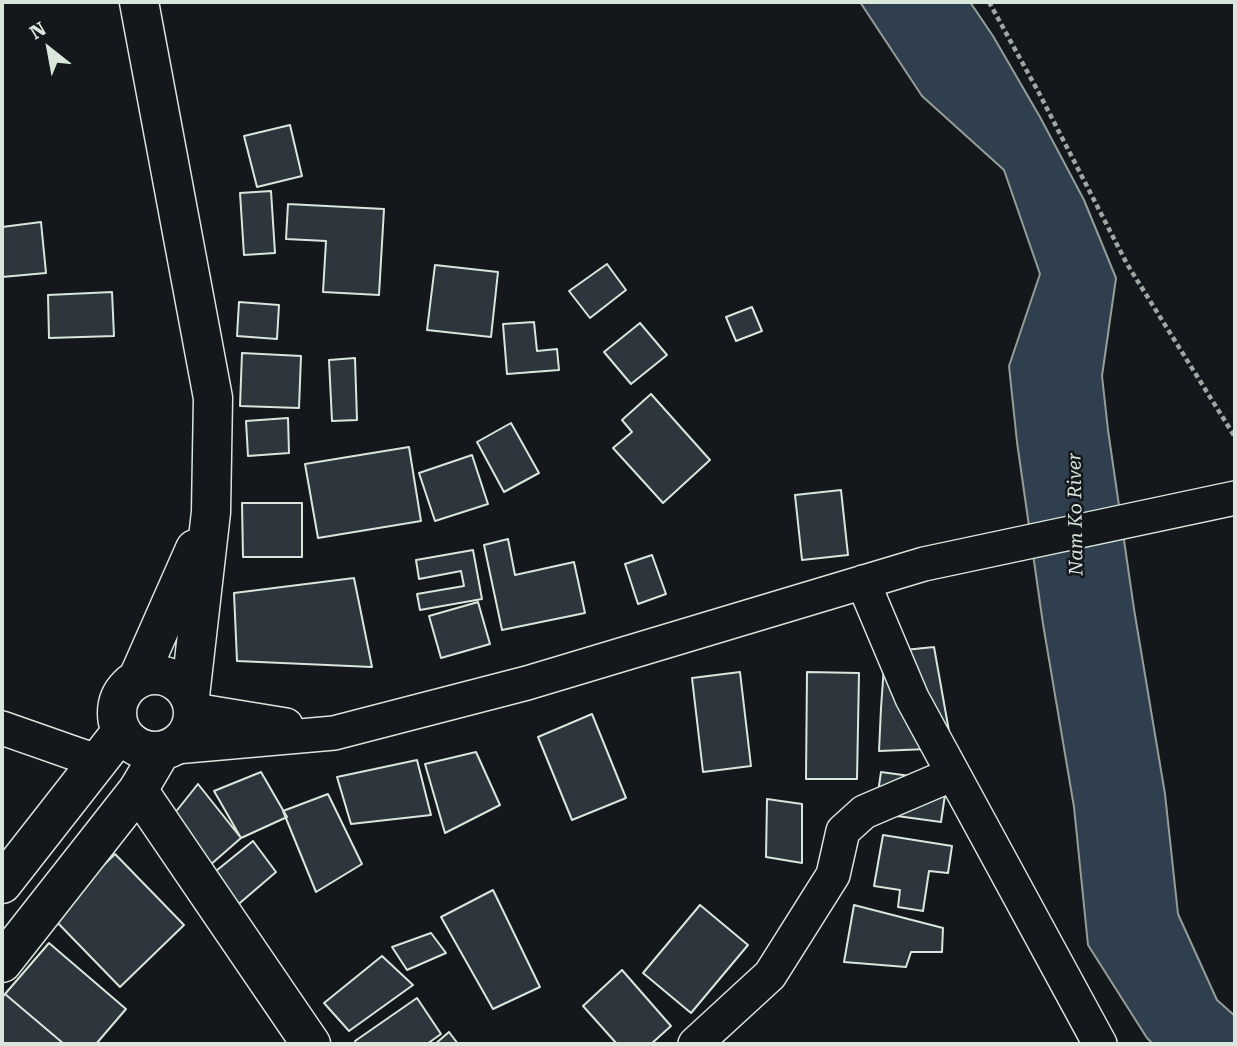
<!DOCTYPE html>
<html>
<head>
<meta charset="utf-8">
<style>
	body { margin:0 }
	#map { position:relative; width:1237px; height:1046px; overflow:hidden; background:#14181c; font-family:"Roboto Serif",serif }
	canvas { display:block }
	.frame { position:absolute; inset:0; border:4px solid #d8e6dc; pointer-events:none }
	.north { position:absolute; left:14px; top:14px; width:70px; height:70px; -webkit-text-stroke:5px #14181c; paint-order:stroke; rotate:329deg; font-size:19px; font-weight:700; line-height:28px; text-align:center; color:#d8e6dc }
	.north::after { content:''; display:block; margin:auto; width:24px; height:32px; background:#d8e6dc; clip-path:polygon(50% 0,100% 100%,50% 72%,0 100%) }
</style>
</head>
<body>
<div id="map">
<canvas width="1237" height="1046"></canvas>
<div class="frame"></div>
<div class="north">N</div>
</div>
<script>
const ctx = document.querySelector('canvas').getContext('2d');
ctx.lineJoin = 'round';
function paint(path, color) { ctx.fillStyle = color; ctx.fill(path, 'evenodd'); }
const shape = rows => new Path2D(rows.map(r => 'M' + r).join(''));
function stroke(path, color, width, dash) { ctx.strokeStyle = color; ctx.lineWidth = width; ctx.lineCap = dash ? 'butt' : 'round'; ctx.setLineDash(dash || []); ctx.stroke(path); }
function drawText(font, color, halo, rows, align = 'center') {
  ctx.font = font + ' "Roboto Serif",serif'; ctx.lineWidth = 5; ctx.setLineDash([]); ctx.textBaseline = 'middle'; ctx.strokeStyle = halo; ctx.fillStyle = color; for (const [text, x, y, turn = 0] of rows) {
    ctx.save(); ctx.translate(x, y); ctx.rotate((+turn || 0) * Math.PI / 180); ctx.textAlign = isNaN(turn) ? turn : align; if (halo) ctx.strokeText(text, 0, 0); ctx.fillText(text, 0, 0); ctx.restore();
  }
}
const water = shape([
	[860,2,970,2,993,36,1040,117,1084,200,1116,278,1102,376,1108,430,1134,609,1165,794,1178,914,1217,1000,1235,1016,1235,1044,1153,1044,1147,1038,1088,945,1074,807,1043,624,1017,442,1009,366,1040,274,1004,170,922,96,860,2]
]);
paint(water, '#2f3f4d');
stroke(water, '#939e99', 2);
const building = shape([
	[290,125,302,176,257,187,244,136,290,125],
	[271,191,275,253,244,255,240,193,271,191],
	[288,204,384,209,379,295,323,292,326,241,286,239,288,204],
	[41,222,46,273,2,277,2,227,41,222],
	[607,264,626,290,590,318,569,291,607,264],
	[435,265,498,272,491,337,427,330,435,265],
	[112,292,114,336,49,338,48,295,112,292],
	[239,302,279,305,277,339,237,336,239,302],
	[752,307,762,331,736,341,726,317,752,307],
	[534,322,537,351,557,349,559,370,507,374,503,324,534,322],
	[640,323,667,355,631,384,604,352,640,323],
	[242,353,301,356,299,408,240,406,242,353],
	[355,358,357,420,332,421,329,360,355,358],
	[651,394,710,460,663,503,613,448,632,432,622,420,651,394],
	[288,418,289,453,248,456,246,421,288,418],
	[511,423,539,473,504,492,477,442,511,423],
	[409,447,421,521,318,538,305,464,409,447],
	[472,455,488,504,435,521,419,473,472,455],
	[841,490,848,555,802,560,795,495,841,490],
	[242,503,302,503,302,557,243,557,242,503],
	[508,539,515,575,574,562,585,613,502,630,484,545,508,539],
	[473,550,482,599,420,610,417,594,464,586,461,571,419,579,416,560,473,550],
	[652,555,666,594,638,604,625,564,652,555],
	[354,578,372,667,237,661,234,593,354,578],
	[478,602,490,644,441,658,429,616,478,602],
	[934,647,952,748,879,751,881,708,885,652,934,647],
	[740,672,751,766,703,772,692,678,740,672],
	[807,672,859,673,857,779,806,779,807,672],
	[592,714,626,798,572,820,538,737,592,714],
	[476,752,500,805,445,833,425,764,476,752],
	[417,760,431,815,351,824,337,777,417,760],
	[261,772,287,817,241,838,214,791,261,772],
	[881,772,947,781,941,822,875,813,881,772],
	[198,784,241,838,209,866,170,819,198,784],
	[328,794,362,864,316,892,283,811,328,794],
	[767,799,802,804,802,863,766,857,767,799],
	[883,835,952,846,948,873,929,871,923,911,898,907,900,890,874,886,883,835],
	[253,841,276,872,234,908,211,875,253,841],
	[115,854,184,925,120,987,51,916,115,854],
	[493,890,540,987,493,1009,441,917,493,890],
	[700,905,748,945,691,1013,643,973,700,905],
	[854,905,943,928,942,952,911,952,906,967,844,962,854,905],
	[431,933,446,953,407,970,392,947,431,933],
	[49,943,126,1009,96,1044,64,1044,5,994,49,943],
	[382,956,413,985,349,1031,324,1003,382,956],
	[622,970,671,1026,651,1044,617,1044,583,1006,622,970],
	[5,994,64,1044,2,1044,2,998,5,994],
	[417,998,441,1034,427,1044,356,1044,355,1041,417,998],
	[449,1032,458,1044,435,1044,449,1032]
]);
paint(building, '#2c363c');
stroke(building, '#d8e6dc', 2);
const street = shape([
	[863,582,912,698,1100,1044],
	[194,710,286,725],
	[2,728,99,762],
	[175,747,334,733,527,683,924,564,1235,498],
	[695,1044,770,975,833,875,843,831,864,812,953,774]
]);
const secondary = shape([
	[138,790,311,1044]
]);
const highway = shape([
	[139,2,213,398,211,512,190,696],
	'117 713a38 38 0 1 1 76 0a38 38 0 1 1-76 0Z',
	[138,678,195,549],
	[2,884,121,732],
	[2,963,138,790,161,751]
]);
stroke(street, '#d8e6dc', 36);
stroke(secondary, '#d8e6dc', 41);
stroke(highway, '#d8e6dc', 41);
stroke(shape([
	[989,2,1039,93,1127,264,1235,437]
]), '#9da8a2', 4.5, [5, 3.5]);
stroke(street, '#14181c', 33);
stroke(secondary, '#14181c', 38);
stroke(highway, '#14181c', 38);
drawText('italic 19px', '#d8e6dc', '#14181c', [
	["Nam Ko River",1076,514,-91]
]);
</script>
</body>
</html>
